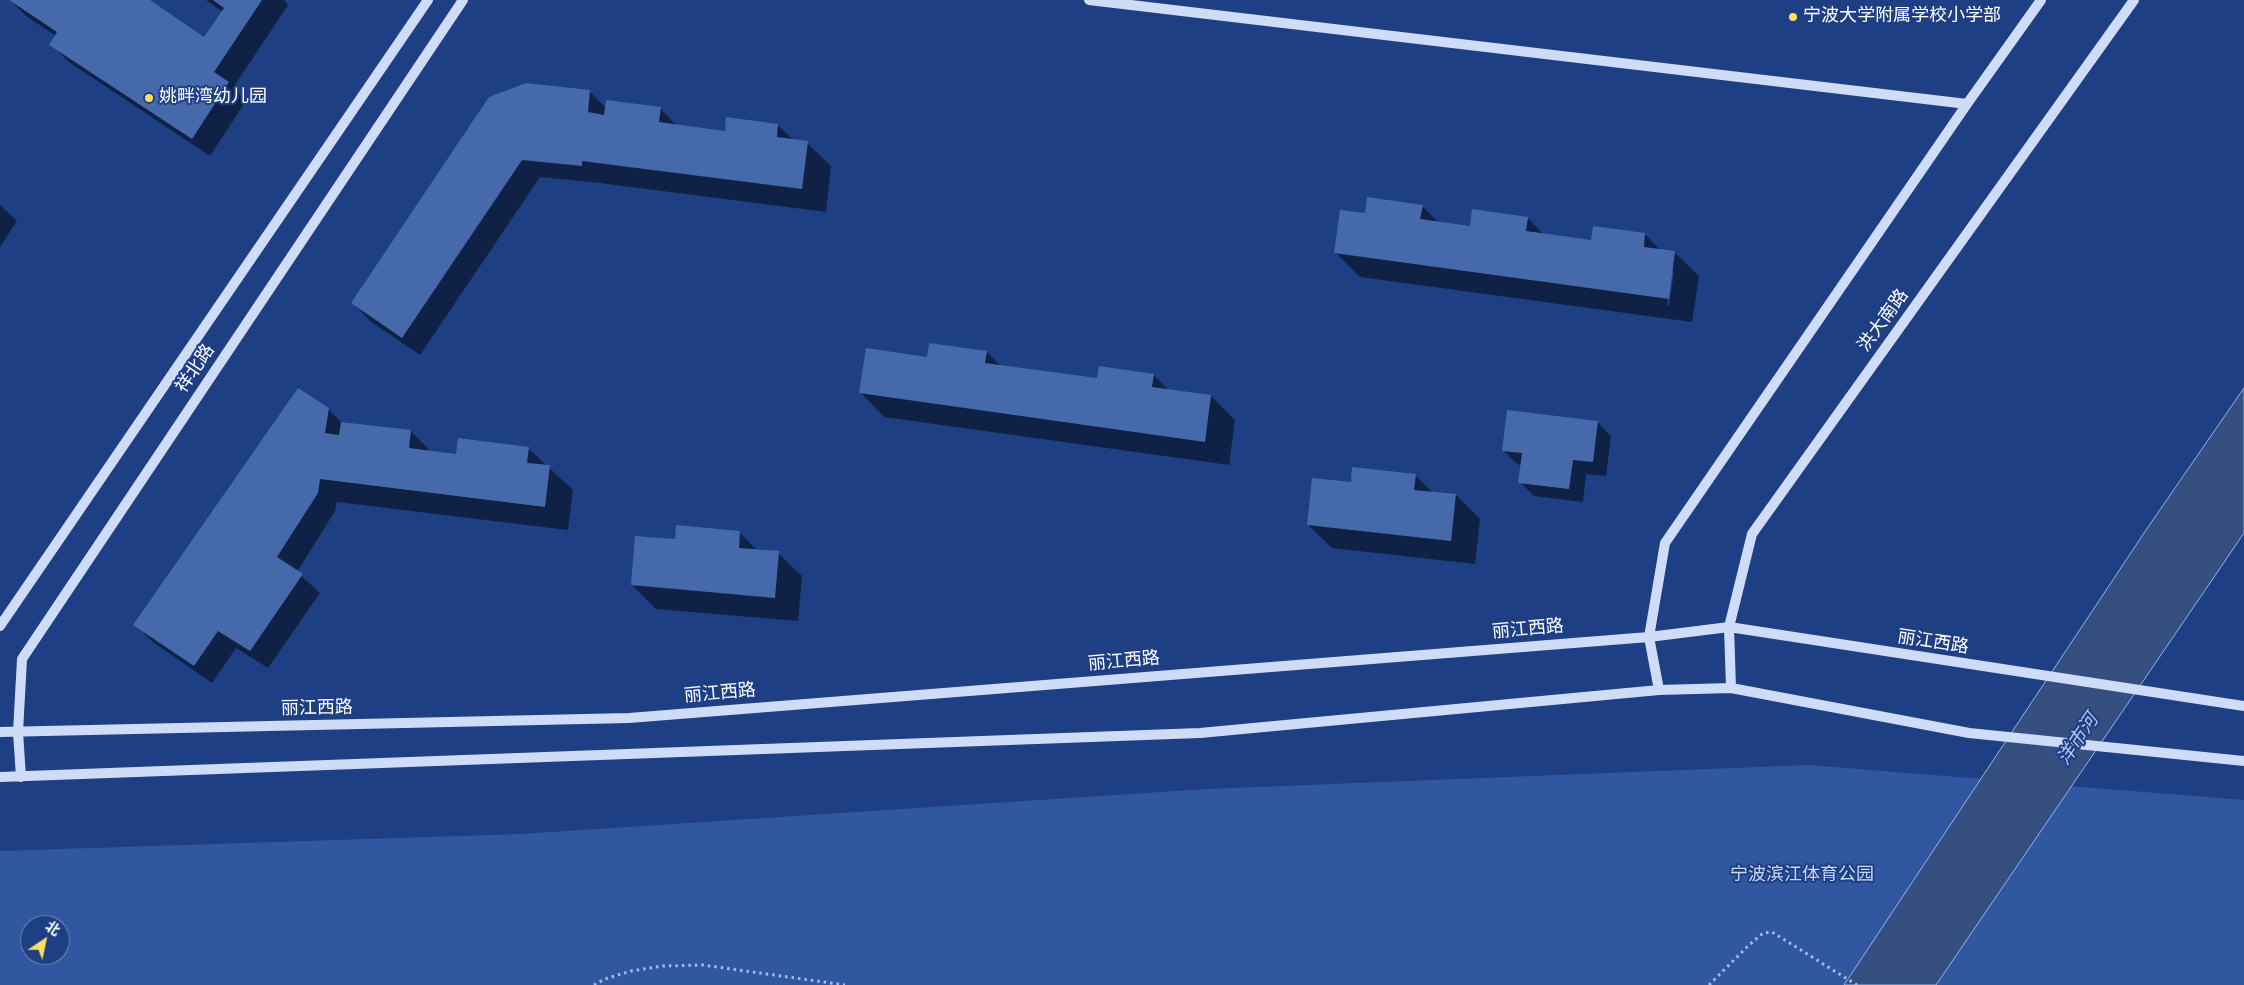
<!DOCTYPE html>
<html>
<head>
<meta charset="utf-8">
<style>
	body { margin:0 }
	#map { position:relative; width:2244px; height:985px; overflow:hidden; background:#1e3f83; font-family:Jost,"Noto Sans SC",sans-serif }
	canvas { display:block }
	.north { position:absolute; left:20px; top:915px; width:50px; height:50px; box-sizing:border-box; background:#1e3f83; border:1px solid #788cb5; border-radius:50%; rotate:34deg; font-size:14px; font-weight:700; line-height:20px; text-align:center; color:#fff }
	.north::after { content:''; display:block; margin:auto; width:18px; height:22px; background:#f9de62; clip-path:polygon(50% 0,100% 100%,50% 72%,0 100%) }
</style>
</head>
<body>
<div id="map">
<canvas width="2244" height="985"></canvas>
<div class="north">北</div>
</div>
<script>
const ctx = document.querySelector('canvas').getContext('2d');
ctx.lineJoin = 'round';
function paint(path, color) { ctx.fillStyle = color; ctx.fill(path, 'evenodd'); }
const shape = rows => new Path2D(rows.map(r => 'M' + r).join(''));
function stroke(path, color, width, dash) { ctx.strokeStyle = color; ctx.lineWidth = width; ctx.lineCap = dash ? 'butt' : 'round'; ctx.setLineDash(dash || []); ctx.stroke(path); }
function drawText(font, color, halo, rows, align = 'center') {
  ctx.font = font + ' Jost,"Noto Sans SC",sans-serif'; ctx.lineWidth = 4; ctx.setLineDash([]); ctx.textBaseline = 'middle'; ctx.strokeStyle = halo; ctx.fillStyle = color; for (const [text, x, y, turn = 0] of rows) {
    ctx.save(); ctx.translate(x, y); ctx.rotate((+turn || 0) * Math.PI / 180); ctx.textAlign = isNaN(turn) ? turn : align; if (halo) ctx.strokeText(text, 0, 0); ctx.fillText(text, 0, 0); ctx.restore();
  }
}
paint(shape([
	[1808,765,2244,800,2244,985,0,985,0,851,521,834,1207,789],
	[30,925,60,925,60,955,30,955]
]), '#3157a1');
const water = shape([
	[2244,388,2244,533,1936,985,1844,985,2146,530,2244,388]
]);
paint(water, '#364f81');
stroke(water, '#97b5eb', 1);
paint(shape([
	[10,0,147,0,205,39,223,12,206,0,284,0,288,5,233,88,246,101,210,156,69,62,51,44,56,36,26,16],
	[589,91,606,108,660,108,677,126,726,132,778,125,794,141,807,143,831,166,826,212,600,183,540,177,420,355,370,321,353,303],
	[0,205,17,221,0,247],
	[1422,206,1438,222,1472,227,1528,218,1544,235,1592,241,1645,234,1661,251,1675,253,1699,276,1692,322,1360,277,1336,253,1366,215],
	[1672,271,1674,271,1669,306,1667,305],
	[987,352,1001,366,1098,380,1154,375,1169,391,1211,396,1235,420,1229,465,884,417,861,393,928,358],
	[328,409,342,423,411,431,431,452,458,455,528,448,573,490,568,530,337,502,335,511,297,572,320,593,268,668,236,648,212,683,153,642,135,625],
	[1597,422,1611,436,1606,476,1586,474,1583,502,1534,496,1520,482,1522,465,1517,464,1503,450],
	[1415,475,1433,493,1456,495,1480,519,1475,564,1332,548,1308,525,1352,483],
	[739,532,758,551,778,553,802,576,798,621,656,609,632,585,676,540]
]), '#0007');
paint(shape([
	[9,0,150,0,204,37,224,8,213,0,262,0,214,72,229,82,192,139,49,45,57,32],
	[526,83,590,90,588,112,604,115,606,100,661,107,659,122,725,131,726,117,778,124,777,137,808,141,802,189,582,161,582,166,522,160,402,338,351,303,489,97],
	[1367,197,1423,205,1420,219,1470,226,1472,209,1528,217,1526,231,1591,240,1593,226,1645,233,1644,247,1675,251,1669,299,1334,253,1340,210,1365,213],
	[929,343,987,351,985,363,1097,378,1099,366,1154,374,1152,387,1211,395,1205,442,859,393,866,348,927,357],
	[298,388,329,408,325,433,339,435,341,422,411,430,409,448,456,454,458,438,529,447,527,463,550,465,545,507,320,479,318,493,277,557,303,574,250,651,218,631,194,666,133,625],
	[1507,410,1598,421,1593,462,1573,460,1569,489,1518,483,1522,453,1502,451],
	[1352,467,1416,474,1414,490,1456,494,1451,541,1307,525,1312,478,1351,482],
	[676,525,740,531,739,548,779,551,775,598,631,585,635,536,675,539]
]), '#4669ac');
stroke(shape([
	[594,985,605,979,631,971,663,966,703,965,845,985],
	[1709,985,1749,945,1763,933,1772,932,1857,985]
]), '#a4bcea', 3, [2.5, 4]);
stroke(shape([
	[1089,0,1967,104],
	[0,626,428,0],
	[1731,688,1729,627,1752,534,2134,0],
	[1659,690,1649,637,1665,543,1967,104,2041,0],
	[0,732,629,718,1649,637,1729,627,2244,706],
	[0,777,1200,733,1659,690,1731,688,1969,733,2244,761],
	[21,777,18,732,22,659,463,0]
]), '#cfdcf7', 10);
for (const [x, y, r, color] of [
	[1793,17,5,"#f9de62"],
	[149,98,5,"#f9de62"]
]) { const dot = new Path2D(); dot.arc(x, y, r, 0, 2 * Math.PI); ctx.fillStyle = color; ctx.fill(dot); stroke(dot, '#1e3f83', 2); }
drawText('18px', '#fff', '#1e3f83', [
	["宁波大学附属学校小学部",1803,17],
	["姚畔湾幼儿园",159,98]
], 'left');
drawText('18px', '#fff', '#1e3f83', [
	["洪大南路",1884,321,-54],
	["祥北路",196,369,-56],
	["丽江西路",1528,630,-5],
	["丽江西路",1933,643,9],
	["丽江西路",1124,662,-5],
	["丽江西路",720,694,-5],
	["丽江西路",317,709,-1]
]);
drawText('18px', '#c8d8f7', '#1e3f83', [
	["宁波滨江体育公园",1802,876]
]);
drawText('italic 19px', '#afc6f1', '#1e3f83', [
	["洋市河",2079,740,-56]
]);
</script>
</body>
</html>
